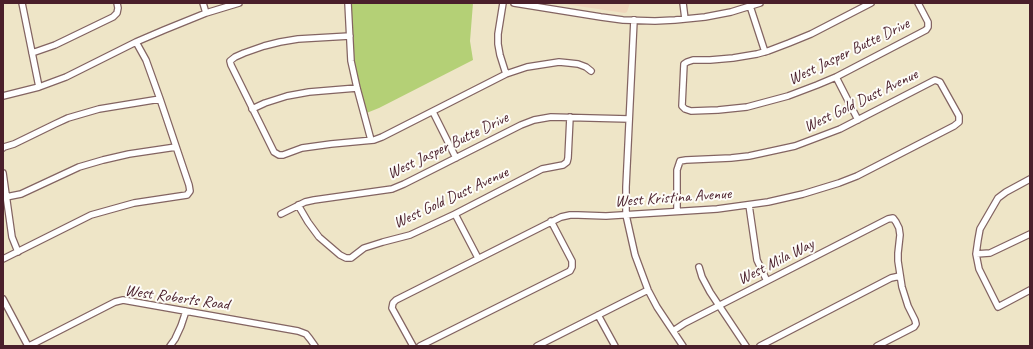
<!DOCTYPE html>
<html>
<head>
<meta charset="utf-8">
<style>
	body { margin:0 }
	#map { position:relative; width:1033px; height:349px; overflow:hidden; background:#eee5c7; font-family:Caveat,sans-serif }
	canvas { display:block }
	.frame { position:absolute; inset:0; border:4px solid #4a1f2b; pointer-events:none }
</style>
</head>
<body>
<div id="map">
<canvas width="1033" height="349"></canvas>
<div class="frame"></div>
</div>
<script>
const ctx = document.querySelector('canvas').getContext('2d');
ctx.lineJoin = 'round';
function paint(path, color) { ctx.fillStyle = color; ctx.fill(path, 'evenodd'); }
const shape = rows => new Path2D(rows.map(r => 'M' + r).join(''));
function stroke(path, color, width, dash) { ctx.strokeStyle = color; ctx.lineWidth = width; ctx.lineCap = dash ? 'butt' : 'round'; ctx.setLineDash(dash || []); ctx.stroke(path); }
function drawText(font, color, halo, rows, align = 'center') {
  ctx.font = font + ' Caveat,sans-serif'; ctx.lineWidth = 4; ctx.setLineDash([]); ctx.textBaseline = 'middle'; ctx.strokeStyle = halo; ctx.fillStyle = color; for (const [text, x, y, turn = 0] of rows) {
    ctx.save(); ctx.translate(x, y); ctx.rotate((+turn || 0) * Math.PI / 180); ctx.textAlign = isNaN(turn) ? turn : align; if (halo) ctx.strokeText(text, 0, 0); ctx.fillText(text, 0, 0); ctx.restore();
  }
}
paint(shape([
	[558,3,630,3,627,12,625,13]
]), '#efd6bc');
paint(shape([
	[348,3,473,3,470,41,473,60,379,108,364,114,353,72]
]), '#b4d076');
const minor = shape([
	[22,3,39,87],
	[203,3,206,13],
	[348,3,351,61,357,88,371,140],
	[503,3,498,34,498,44,500,55,506,74],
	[514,3,601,17,623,20,655,21,675,20,705,17,731,12,760,3],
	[683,3,685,19],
	[871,3,811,34,789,43,768,51,757,54,733,58,710,60,693,60,687,62,684,64,682,106,685,109,691,111,718,110,747,107,788,96,817,85,836,77,926,30,928,27,928,22,918,3],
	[750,6,765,52],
	[634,20,626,187,626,215,635,255,648,290,657,307,683,346],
	[350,36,298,39,280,42,264,46,244,53,235,57,230,61,231,65,274,152,279,155,283,155,302,148,331,144,363,141,374,140,382,137,506,74,527,67,559,62,569,63,578,64,586,67,591,71],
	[32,53,55,45,113,17,117,13,118,8,117,3],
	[836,77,858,120],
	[3,96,39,87,66,77,136,42,164,30,206,13,239,3],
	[252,109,265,103,287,96,309,92,357,88],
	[433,112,456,158],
	[3,148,4,147,14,144,55,124,68,118,99,109,160,99],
	[3,173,12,237,18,252],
	[1030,179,1006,192,998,198,980,229,978,240,976,254,979,269,998,307,1030,290],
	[6,197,21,194,79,167,103,160,129,154,176,147],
	[298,205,308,222,319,237,340,255,346,258,351,258,364,248,383,242,410,235,455,214,542,169,563,165,567,162,568,158,570,117],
	[749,205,757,260,767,281],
	[281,214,305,202,314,200,392,189,404,184,521,125,534,120,551,117,629,119],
	[455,214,478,258],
	[976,254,990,253,1030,234],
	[3,259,91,215,134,203,187,195,190,191,189,185,160,99,146,60,136,42],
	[699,267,702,277,710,292,746,346],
	[3,299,28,346],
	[598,315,615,346],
	[673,331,685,323,888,219,893,218,896,222,899,228,900,235,898,253,898,261,902,287,908,306,915,320,916,324,914,327,877,346],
	[29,346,115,302,123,300,298,331,306,334,310,339,315,346],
	[170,346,175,339,181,326,186,311],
	[413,346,392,308,393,303,396,300,561,217,570,215,578,215,606,216,717,209,768,202,803,194,839,183,857,176,954,126,959,122,959,116,940,82,935,80,840,129,795,146,749,156,731,158,686,160,680,161,677,170,677,211],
	[420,346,570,271,572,267,572,261,551,221],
	[537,346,624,302,648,290],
	[760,346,891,278,900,276]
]);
stroke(minor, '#836462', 8);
stroke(minor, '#fff', 5.5);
drawText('16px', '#4a1f2b', '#fdfcf7', [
	["West Jasper Butte Drive",849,52,-26],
	["West Gold Dust Avenue",861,101,-26],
	["West Jasper Butte Drive",448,146,-26],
	["West Gold Dust Avenue",451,198,-25],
	["West Kristina Avenue",673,198,-4],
	["West Mila Way",776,262,-27],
	["West Roberts Road",177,298,8]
]);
</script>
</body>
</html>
